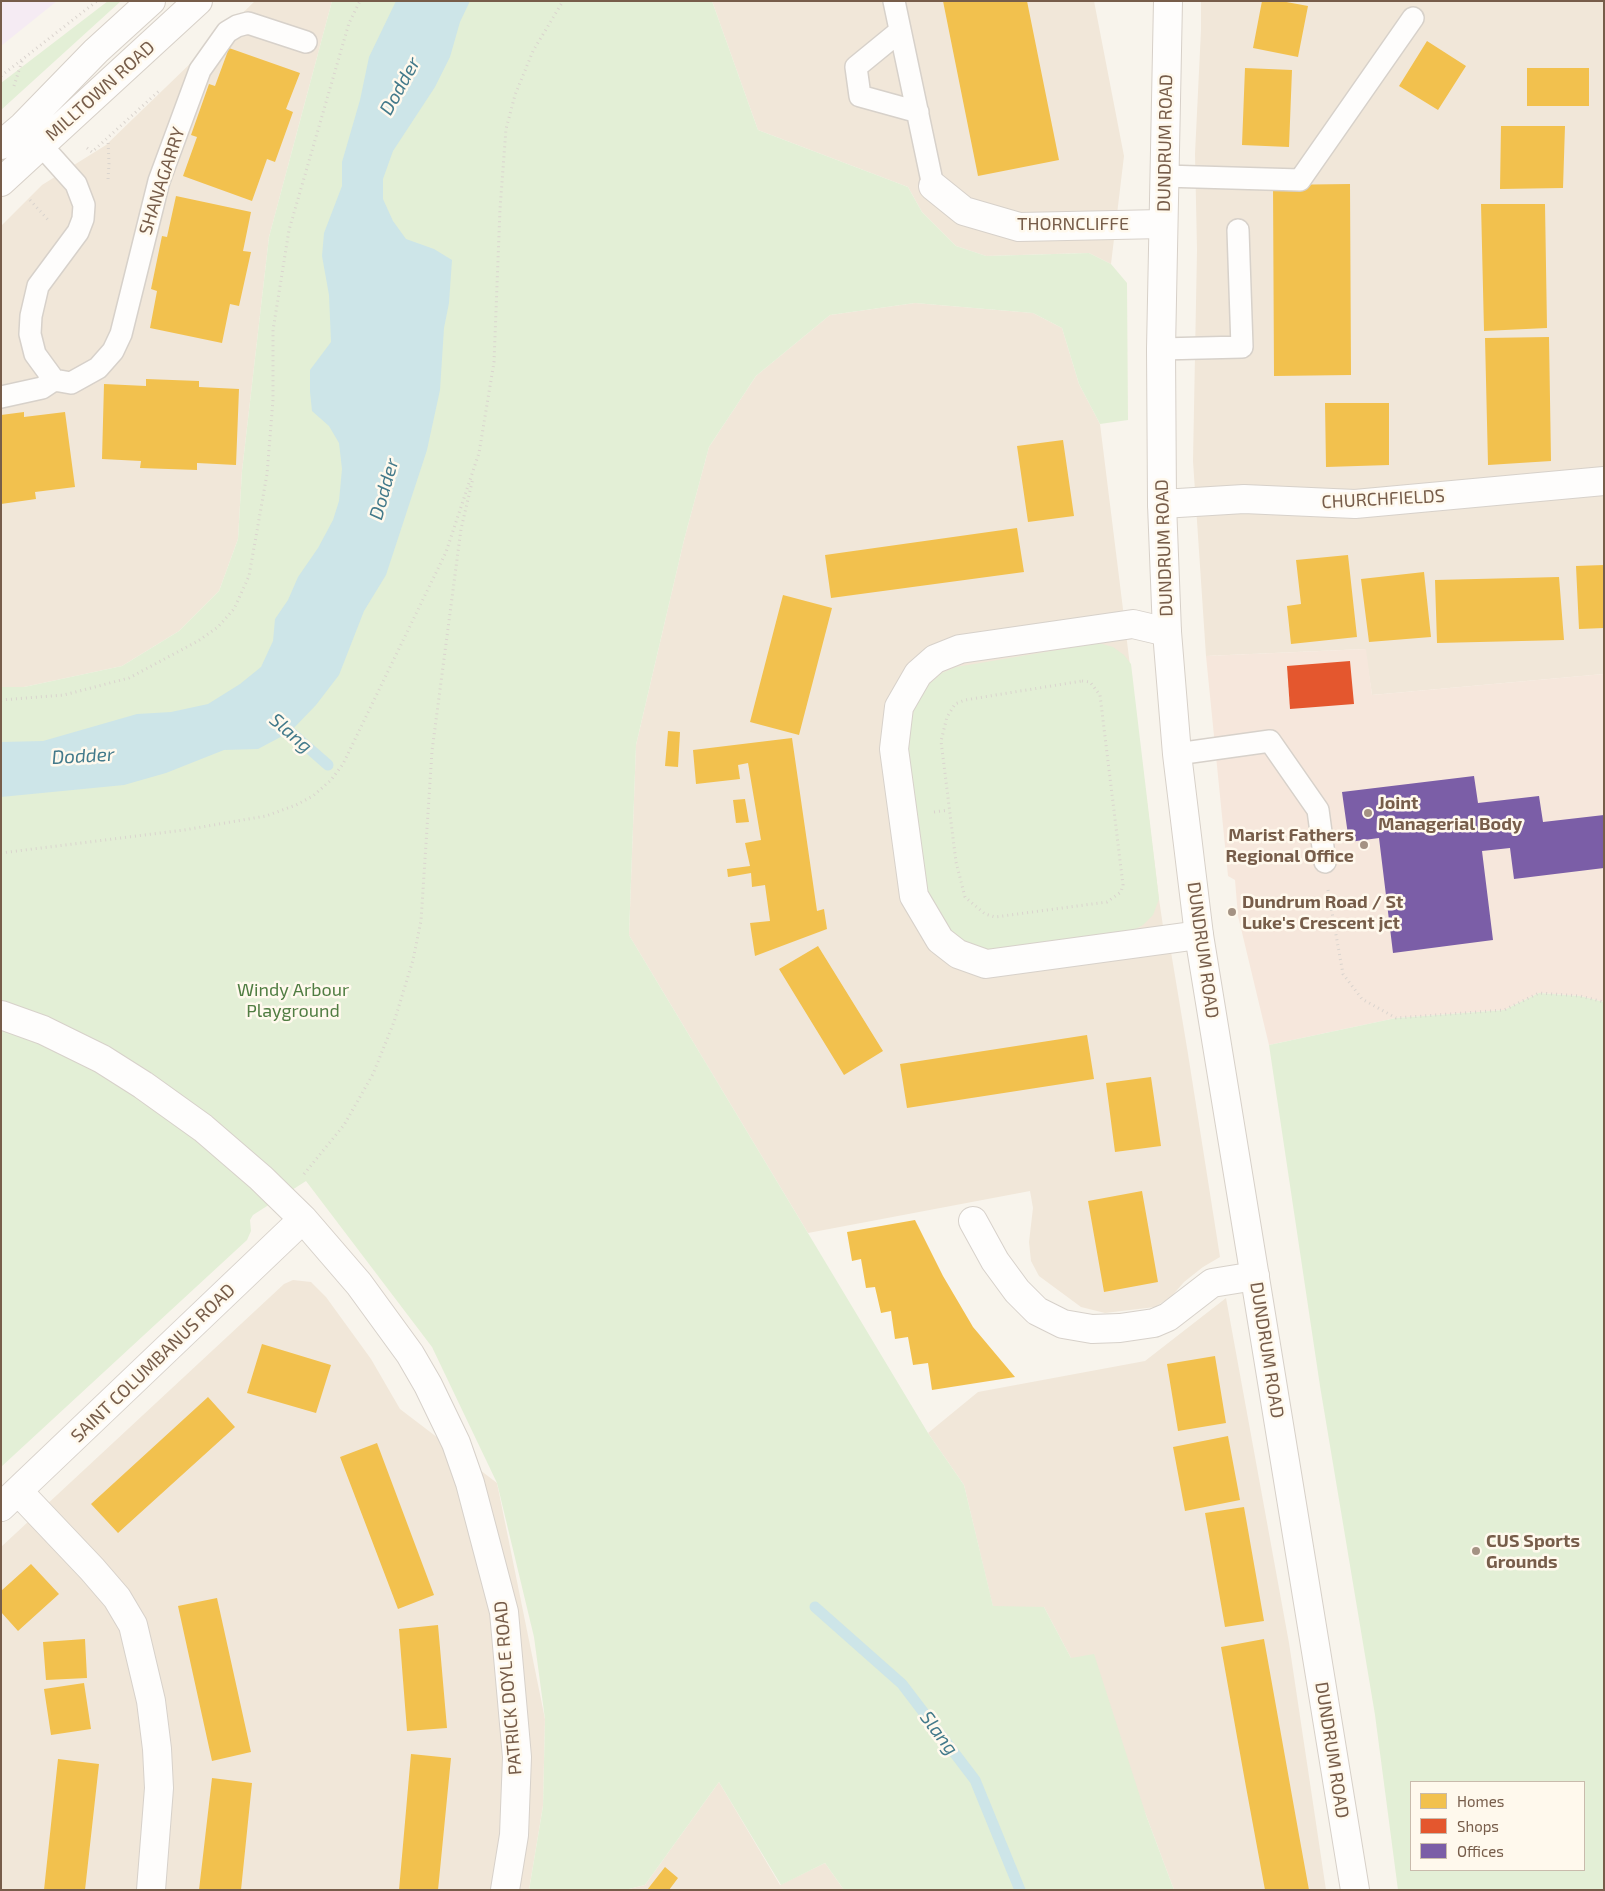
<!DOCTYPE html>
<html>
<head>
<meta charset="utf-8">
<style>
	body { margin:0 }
	#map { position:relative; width:1605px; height:1891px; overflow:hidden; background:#f8f4ec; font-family:"Exo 2",sans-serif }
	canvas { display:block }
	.frame { position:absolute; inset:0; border:2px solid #775d4a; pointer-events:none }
	.legend { position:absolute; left:1410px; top:1781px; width:175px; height:90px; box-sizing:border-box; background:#fff9ed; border:1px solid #c9bbac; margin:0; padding:6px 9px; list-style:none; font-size:15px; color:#775d4a }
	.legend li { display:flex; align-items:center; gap:10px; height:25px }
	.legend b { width:25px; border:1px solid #c9bbac }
</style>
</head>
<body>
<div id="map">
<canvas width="1605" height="1891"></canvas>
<div class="frame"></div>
<ul class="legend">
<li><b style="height:14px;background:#f2c14e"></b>Homes</li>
<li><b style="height:14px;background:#e4572e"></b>Shops</li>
<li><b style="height:14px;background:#7b5ea7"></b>Offices</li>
</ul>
</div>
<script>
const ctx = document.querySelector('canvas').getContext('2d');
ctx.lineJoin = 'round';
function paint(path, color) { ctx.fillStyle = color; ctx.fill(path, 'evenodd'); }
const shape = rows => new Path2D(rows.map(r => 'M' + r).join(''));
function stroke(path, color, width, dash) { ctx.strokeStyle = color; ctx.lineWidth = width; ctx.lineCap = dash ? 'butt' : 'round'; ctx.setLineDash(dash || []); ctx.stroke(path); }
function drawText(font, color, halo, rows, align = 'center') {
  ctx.font = font + ' "Exo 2",sans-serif'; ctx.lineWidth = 5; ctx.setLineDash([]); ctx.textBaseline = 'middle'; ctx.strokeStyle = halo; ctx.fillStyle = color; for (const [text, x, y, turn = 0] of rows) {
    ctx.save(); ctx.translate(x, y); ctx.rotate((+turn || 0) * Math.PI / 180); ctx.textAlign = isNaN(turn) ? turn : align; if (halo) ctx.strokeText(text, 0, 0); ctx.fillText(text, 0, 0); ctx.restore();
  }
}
paint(shape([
	[255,1,332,1,269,237,242,471,238,539,219,591,179,631,122,666,24,687,1,687,1,226,42,185,106,145],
	[712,1,1094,1,1124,156,1111,264,1089,253,986,256,956,246,922,212,908,187,758,130],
	[1201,1,1604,1,1604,674,1372,695,1365,649,1206,656,1193,461,1197,250,1195,154,1201,30],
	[915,303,1033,313,1062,328,1079,384,1100,424,1159,899,1164,933,1169,940,1188,1054,1220,1257,1203,1267,1184,1282,1171,1297,1155,1307,1105,1313,1081,1307,1039,1276,1031,1261,1029,1242,1033,1208,1030,1191,808,1233,629,935,636,745,684,540,709,447,756,376,830,315],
	[293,1280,311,1282,326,1297,371,1359,400,1409,497,1483,545,1719,543,1806,529,1890,1,1890,1,1547,284,1284],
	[1226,1298,1289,1643,1326,1890,1174,1890,1146,1815,1071,1658,1044,1607,993,1607,964,1485,928,1433,978,1392,1145,1361],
	[719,1782,780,1885,825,1863,844,1890,625,1890,645,1885]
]), '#f1e7d9');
paint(shape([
	[1366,649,1372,695,1604,674,1604,1002,1580,996,1539,993,1504,1010,1396,1018,1269,1045,1238,916,1235,880,1228,876,1206,656]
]), '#f6e7dc');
paint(shape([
	[1,1,57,1,1,46]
]), '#f5ebf3');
paint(shape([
	[108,1,121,1,1,110,1,83],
	[332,1,712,1,758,130,908,187,922,212,956,246,986,256,1089,253,1111,264,1127,283,1128,420,1100,424,1079,384,1062,328,1033,313,915,303,830,315,756,376,709,447,684,540,636,745,629,935,928,1433,964,1485,993,1606,1044,1607,1071,1658,1094,1654,1146,1815,1174,1890,844,1890,825,1863,781,1885,719,1782,645,1885,625,1890,529,1890,543,1806,545,1719,534,1637,497,1483,432,1347,306,1181,253,1215,250,1220,251,1231,247,1240,1,1467,1,687,24,687,122,666,179,631,219,591,238,539,242,471,269,237],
	[1099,643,1113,647,1124,655,1131,664,1159,899,1153,915,1143,925,1130,932,988,952,972,948,957,938,939,916,925,889,907,742,916,701,926,687,942,673,956,667],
	[1539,993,1580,996,1604,1002,1604,1890,1398,1890,1375,1715,1320,1386,1269,1045,1396,1018,1504,1010],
	[1411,1782,1584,1782,1584,1870,1411,1870]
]), '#e3efd6');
paint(shape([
	[396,1,470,1,460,22,450,57,435,87,393,151,383,179,383,199,393,221,406,239,434,249,452,260,449,303,444,328,440,390,427,450,386,575,364,611,339,675,316,705,290,732,258,749,224,750,166,773,124,785,1,797,1,742,43,741,137,714,171,712,208,704,240,684,261,667,273,641,275,619,288,600,298,577,318,548,333,520,339,501,342,469,339,443,329,426,312,411,310,392,310,370,331,342,329,295,322,256,324,233,342,186,342,162,360,100,369,57]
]), '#cde5e8');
paint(shape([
	[943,1,1027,1,1059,160,978,176],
	[1262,1,1281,1,1308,6,1298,57,1253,48],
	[1427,41,1466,66,1438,110,1399,86],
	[229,48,300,73,286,109,293,112,275,162,267,159,252,201,183,176,197,137,191,135,209,84,215,86],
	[1245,68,1292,70,1289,147,1242,145],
	[1527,68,1589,68,1589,106,1527,106],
	[1501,126,1565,126,1563,188,1500,189],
	[1350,184,1351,375,1274,376,1273,185],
	[176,196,251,212,243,251,251,252,239,306,230,304,222,343,150,328,157,291,151,289,162,236,167,237],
	[1481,204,1545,204,1547,328,1484,331],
	[1549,337,1551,461,1488,465,1485,338],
	[146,379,199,381,199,387,239,389,236,465,197,463,197,470,140,468,141,461,102,459,104,384,146,386],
	[1325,403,1389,403,1389,465,1326,467],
	[24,412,24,417,65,412,75,487,35,492,36,499,1,504,1,415],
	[1063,440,1074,516,1028,522,1017,446],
	[1017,528,1024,572,831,598,825,555],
	[1348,555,1357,637,1291,644,1287,606,1301,604,1296,560],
	[1604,565,1604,628,1579,629,1576,566],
	[1424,572,1431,637,1369,642,1361,579],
	[1559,577,1564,640,1437,643,1435,580],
	[783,595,832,608,799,735,750,722],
	[668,731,680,732,678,767,665,766],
	[792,738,817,911,824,909,827,929,755,956,750,923,770,921,765,885,752,887,751,873,728,877,727,869,750,866,745,843,761,840,748,763,738,765,740,779,696,784,693,750],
	[745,799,749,822,736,823,733,800],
	[818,946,883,1051,844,1075,779,969],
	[1087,1035,1094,1079,907,1108,900,1064],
	[1151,1077,1161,1146,1115,1152,1106,1083],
	[1142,1191,1158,1282,1104,1292,1088,1201],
	[915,1220,943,1276,973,1327,1015,1377,932,1390,928,1363,913,1365,908,1337,895,1339,891,1311,881,1313,875,1287,866,1288,861,1259,852,1261,847,1232],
	[262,1344,331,1365,316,1413,247,1393],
	[1215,1356,1226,1423,1178,1431,1167,1364],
	[208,1397,235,1427,118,1533,91,1504],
	[1228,1436,1240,1500,1185,1511,1173,1447],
	[377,1443,434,1595,398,1609,340,1457],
	[1244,1507,1264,1621,1225,1627,1205,1513],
	[31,1564,59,1594,18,1631,1,1612,1,1591],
	[217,1598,251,1752,212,1761,178,1606],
	[438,1625,447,1728,407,1731,399,1629],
	[85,1639,87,1678,46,1680,43,1642],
	[1264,1639,1299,1835,1309,1890,1265,1890,1246,1787,1221,1647],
	[84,1683,91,1729,51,1735,44,1689],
	[411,1754,451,1758,438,1890,399,1890],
	[58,1759,99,1764,85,1890,44,1890],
	[212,1778,252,1783,241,1890,199,1890],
	[665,1867,678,1878,669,1890,647,1890]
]), '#f2c14e');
paint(shape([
	[1350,661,1354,704,1290,709,1287,666]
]), '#e4572e');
paint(shape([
	[1474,776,1478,803,1539,796,1543,822,1604,815,1604,868,1514,879,1510,848,1482,851,1493,940,1393,953,1379,838,1349,842,1342,792]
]), '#7b5ea7');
stroke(shape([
	[279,722,328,765],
	[815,1607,902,1684,975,1780,1020,1890]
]), '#cde5e8', 11);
const service = shape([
	[894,1,933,186],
	[900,31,856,67,860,96,918,112],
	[41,145,76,184,84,205,83,219,78,232,38,286,31,316,30,334,35,354,54,380,71,383,98,368,113,351,121,334,159,181,200,70,227,32,237,26,248,23,306,42],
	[1164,176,1300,180,1413,18],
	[1161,349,1242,347,1238,230],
	[1,397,42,388,54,380],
	[1177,754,1270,741,1318,810,1325,862]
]);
const minor = shape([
	[933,186,964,211,1019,227,1163,224],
	[1162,504,1244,499,1355,504,1604,481],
	[1167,632,1133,624,960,649,935,659,918,674,899,707,894,749,914,896,940,940,958,954,986,964,1199,935],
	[1,1015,43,1030,102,1059,143,1085,203,1128,261,1178,303,1219,359,1284,410,1354,428,1385,456,1443,470,1483,504,1612,517,1757,514,1835,505,1890],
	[973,1221,995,1261,1017,1291,1037,1311,1063,1324,1092,1329,1120,1328,1154,1323,1168,1317,1212,1283,1255,1276],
	[18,1491,92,1569,117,1598,133,1625,151,1701,157,1749,159,1788,151,1890],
	[1,1507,303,1219]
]);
const secondary = shape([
	[1168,1,1161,349,1162,504,1167,632,1177,754,1199,935,1355,1890],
	[1,145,23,126,96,51,151,1],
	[1,182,198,1]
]);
stroke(service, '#d7d1ca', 24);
stroke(minor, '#d7d1ca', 30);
stroke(secondary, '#d7d0c8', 30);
stroke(shape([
	[1,76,97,1],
	[14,86,22,61],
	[87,148,92,152,160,90],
	[108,179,109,164,108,139],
	[30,200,49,221],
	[1082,681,1090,682,1100,695,1123,885,1121,892,1107,902,995,917,985,914,965,897,956,862,941,741,947,717,955,704,965,700,1082,681],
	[1,700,64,695,129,678,198,641,218,627,234,609,249,576,267,474,273,400,273,330,289,230,349,23,360,1],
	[934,812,949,810],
	[1,853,184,830,266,816,296,805,313,796,331,780,343,764,446,552,479,453,494,362,500,209,506,129,515,95,533,51,563,1],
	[1328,890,1343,974,1362,999,1396,1018,1504,1010,1539,993,1580,996,1604,1002],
	[304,1174,344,1125,373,1074,394,1022,413,960,421,921,432,751,461,529,473,478]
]), '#dad4ce', 3, [1, 4]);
stroke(service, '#fefdfc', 21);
stroke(minor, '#fefdfc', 28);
stroke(secondary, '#fefdfc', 28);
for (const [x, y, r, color] of [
	[1368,813,5,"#a49283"],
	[1364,845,5,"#a49283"],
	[1232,912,5,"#a49283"],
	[1476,1551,5,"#a49283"]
]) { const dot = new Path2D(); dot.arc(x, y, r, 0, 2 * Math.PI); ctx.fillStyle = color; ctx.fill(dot); stroke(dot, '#fff9ed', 2); }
drawText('18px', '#775d4a', '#fff9ed', [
	["MILLTOWN ROAD",100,91,-42],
	["DUNDRUM ROAD",1165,143,-89],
	["SHANAGARRY",162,181,-72],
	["THORNCLIFFE",1073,224],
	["CHURCHFIELDS",1383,499,-3],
	["DUNDRUM ROAD",1164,548,-92],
	["DUNDRUM ROAD",1203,950,82],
	["DUNDRUM ROAD",1267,1350,81],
	["SAINT COLUMBANUS ROAD",153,1363,-44],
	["PATRICK DOYLE ROAD",508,1688,-95],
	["DUNDRUM ROAD",1332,1750,81]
]);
drawText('bold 18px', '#775d4a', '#fff9ed', [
	["Joint",1378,803],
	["Managerial Body",1378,824],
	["Marist Fathers",1354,835,"right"],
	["Regional Office",1354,856,"right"],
	["Dundrum Road / St",1242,902],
	["Luke's Crescent jct",1242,923],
	["CUS Sports",1486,1541],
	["Grounds",1486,1562]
], 'left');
drawText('18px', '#507d42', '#fff9ed', [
	["Windy Arbour",293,990],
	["Playground",293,1011]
]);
drawText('italic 19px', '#437a8b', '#fff9ed', [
	["Dodder",400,86,-61],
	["Dodder",384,489,-74],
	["Slang",291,733,41],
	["Dodder",83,756,-3],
	["Slang",939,1733,53]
]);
</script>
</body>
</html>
